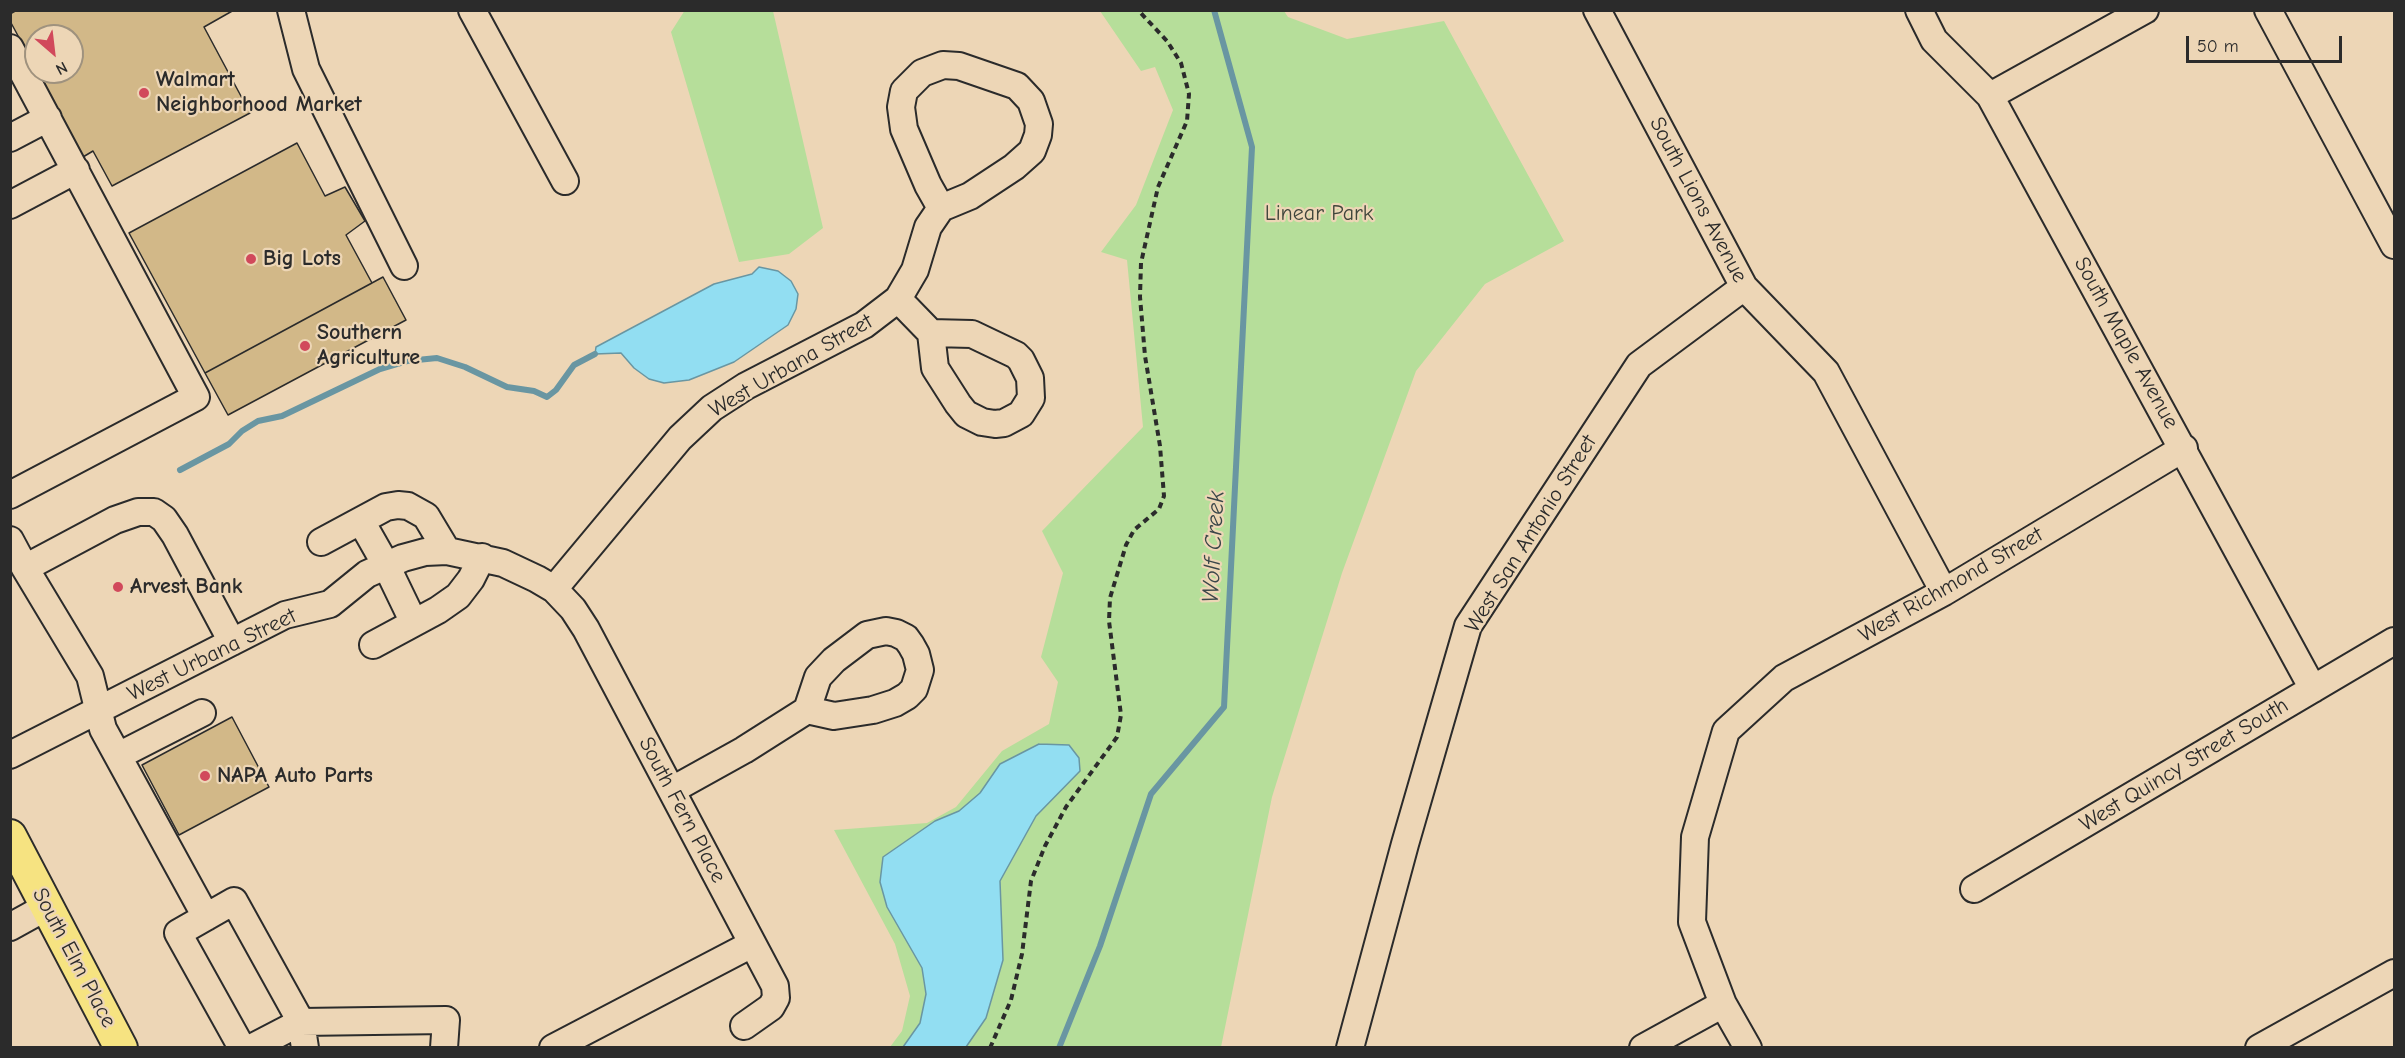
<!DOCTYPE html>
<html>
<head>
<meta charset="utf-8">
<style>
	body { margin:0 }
	#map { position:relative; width:2405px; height:1058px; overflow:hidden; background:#edd6b6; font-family:"Comic Neue",sans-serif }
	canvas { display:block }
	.frame { position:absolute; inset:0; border:12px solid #2b2b2b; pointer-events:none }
	.north { position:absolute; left:24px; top:24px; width:60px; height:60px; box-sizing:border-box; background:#edd6b6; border:2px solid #9f927e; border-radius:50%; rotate:152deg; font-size:16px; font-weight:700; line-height:24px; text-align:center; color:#2b2b2b }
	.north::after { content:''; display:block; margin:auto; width:21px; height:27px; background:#d1495b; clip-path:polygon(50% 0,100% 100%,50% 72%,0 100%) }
	.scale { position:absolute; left:2186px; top:36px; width:156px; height:27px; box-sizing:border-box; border:3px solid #2b2b2b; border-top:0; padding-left:8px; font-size:18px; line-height:21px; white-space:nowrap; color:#2b2b2b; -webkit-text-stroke:4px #edd6b6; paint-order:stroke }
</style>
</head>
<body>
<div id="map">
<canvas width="2405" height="1058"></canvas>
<div class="frame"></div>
<div class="north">N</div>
<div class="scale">50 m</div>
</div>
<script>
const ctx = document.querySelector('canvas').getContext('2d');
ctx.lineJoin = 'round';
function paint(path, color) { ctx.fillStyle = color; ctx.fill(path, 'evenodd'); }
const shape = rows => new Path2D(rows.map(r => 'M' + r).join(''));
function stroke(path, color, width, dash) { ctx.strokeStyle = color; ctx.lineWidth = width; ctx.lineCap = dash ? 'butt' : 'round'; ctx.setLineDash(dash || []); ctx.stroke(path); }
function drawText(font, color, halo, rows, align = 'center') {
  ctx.font = font + ' "Comic Neue",sans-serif'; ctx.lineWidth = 4.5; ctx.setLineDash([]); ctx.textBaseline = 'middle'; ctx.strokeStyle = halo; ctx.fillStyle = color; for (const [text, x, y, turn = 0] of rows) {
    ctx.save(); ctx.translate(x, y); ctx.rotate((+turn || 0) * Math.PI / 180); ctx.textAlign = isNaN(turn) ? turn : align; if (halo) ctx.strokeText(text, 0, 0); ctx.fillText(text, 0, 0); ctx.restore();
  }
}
paint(shape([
	[685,10,773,11,823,228,789,254,739,262,671,32],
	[1100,11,1284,11,1288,17,1347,39,1444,21,1564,241,1485,284,1416,371,1342,573,1272,797,1221,1047,890,1047,902,1031,910,996,895,944,834,830,927,823,956,807,1002,751,1049,724,1058,682,1041,657,1063,573,1042,531,1143,427,1127,260,1101,252,1136,205,1173,110,1155,67,1141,71]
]), '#b6de9a');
const water = shape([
	[759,267,778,271,791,281,798,294,796,309,788,325,734,362,689,380,664,383,649,379,634,368,621,353,595,354,596,347,714,284,752,274,759,267],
	[1039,744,1069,745,1079,758,1080,771,1036,816,1000,881,1003,960,986,1018,966,1047,903,1047,920,1023,926,994,922,968,887,907,880,882,883,857,935,821,959,811,980,793,1000,764,1039,744]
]);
paint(water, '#92def2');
stroke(water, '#6996a2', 1.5);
stroke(shape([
	[180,470,229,444,242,431,258,421,282,416,380,369,407,361,437,358,465,367,507,387,534,391,547,397,556,390,574,365,595,354],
	[1059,1048,1100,946,1151,794,1224,707,1252,147,1214,10]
]), '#6996a2', 6);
const building = shape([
	[17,10,234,10,204,27,250,113,112,186,93,151,83,157,37,72,72,72,72,36,36,36,36,69,10,21,10,14,17,10],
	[297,143,325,196,345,187,365,221,346,235,372,283,205,373,129,233,297,143],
	[383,277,406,320,228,415,205,373,383,277],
	[232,717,269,787,179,835,142,765,232,717]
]);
paint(building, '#d2b888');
stroke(building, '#2b2b2b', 1.5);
const minor = shape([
	[291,10,306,69,404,266],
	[472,10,565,181],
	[1597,10,1744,287,1826,372,1944,592],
	[1919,10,1934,40,1990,96,2313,689],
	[2268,10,2394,245],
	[10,48,196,397,10,495],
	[1990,96,2145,10],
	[10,138,48,118],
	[10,205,76,170],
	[898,299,931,333,935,368,958,404,966,414,982,422,995,424,1004,423,1021,414,1031,398,1030,378,1021,360,1016,355,972,334,931,333],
	[361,521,386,565,414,623],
	[10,540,25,568,90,676,103,729,206,917],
	[321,542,386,507,398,505,408,506,426,516,447,551],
	[25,568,115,520,138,512,154,512,164,519,175,535,232,642],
	[554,589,680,438,712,408,746,386,864,325,898,299,915,270,928,227,941,208,970,196,1014,167,1032,151,1038,135,1039,124,1031,101,1017,86,959,66,943,65,922,73,904,91,901,107,904,129,928,185,941,208],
	[373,645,438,610,458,596,471,579,482,557],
	[10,755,285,615,330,604,367,574,403,558,425,552,447,551,503,563,537,579,554,589,573,609,586,629,775,986,776,998,771,1007,744,1026],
	[118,756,202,713],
	[672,790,744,750,807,710,818,677,834,660,867,635,886,631,896,633,906,638,911,645,916,654,920,670,914,689,907,696,895,703,873,710,834,716,807,710],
	[1974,889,2394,641],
	[10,927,48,906],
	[242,1048,178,933,234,901,301,1022,305,1048],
	[251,1048,301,1022,446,1020,444,1048],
	[553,1048,752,944],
	[1350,1048,1405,844,1468,626,1639,365,1744,287],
	[1643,1048,1723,1004],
	[1748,1048,1723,1004,1692,922,1695,837,1726,731,1784,678,1944,592,2184,448],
	[2259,1048,2394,973]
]);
const major = shape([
	[10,836,121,1048]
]);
stroke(minor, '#2b2b2b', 30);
stroke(major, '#2b2b2b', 36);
stroke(shape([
	[990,1048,1011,1000,1022,954,1031,881,1045,846,1066,807,1117,737,1121,715,1109,621,1110,598,1126,545,1134,530,1159,509,1164,496,1160,446,1145,356,1140,297,1141,263,1158,187,1187,121,1189,94,1181,63,1167,41,1138,10]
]), '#2b2b2b', 4, [6, 4.5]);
stroke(minor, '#edd6b6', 26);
stroke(major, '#f6e381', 32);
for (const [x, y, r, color] of [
	[144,93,6,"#d1495b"],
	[251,259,6,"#d1495b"],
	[305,346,6,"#d1495b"],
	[118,587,6,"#d1495b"],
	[205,776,6,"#d1495b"]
]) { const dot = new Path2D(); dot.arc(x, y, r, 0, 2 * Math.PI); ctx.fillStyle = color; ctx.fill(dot); stroke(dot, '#edd6b6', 2); }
drawText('bold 22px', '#2b2b2b', '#edd6b6', [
	["Walmart",156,80],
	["Neighborhood Market",156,105],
	["Big Lots",263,259],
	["Southern",317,333],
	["Agriculture",317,358],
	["Arvest Bank",130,587],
	["NAPA Auto Parts",217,776]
], 'left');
drawText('22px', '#2b2b2b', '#edd6b6', [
	["South Lions Avenue",1698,200,62],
	["South Maple Avenue",2126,343,61],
	["West Urbana Street",791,366,-30],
	["West San Antonio Street",1531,534,-58],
	["West Richmond Street",1951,585,-30],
	["West Urbana Street",212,655,-26],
	["West Quincy Street South",2184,765,-31],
	["South Fern Place",682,810,62],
	["South Elm Place",74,958,62]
]);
drawText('22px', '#40463c', '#edd6b6', [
	["Linear Park",1319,214]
]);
drawText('italic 24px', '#3a4649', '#edd6b6', [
	["Wolf Creek",1214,547,-87]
]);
</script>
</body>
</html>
